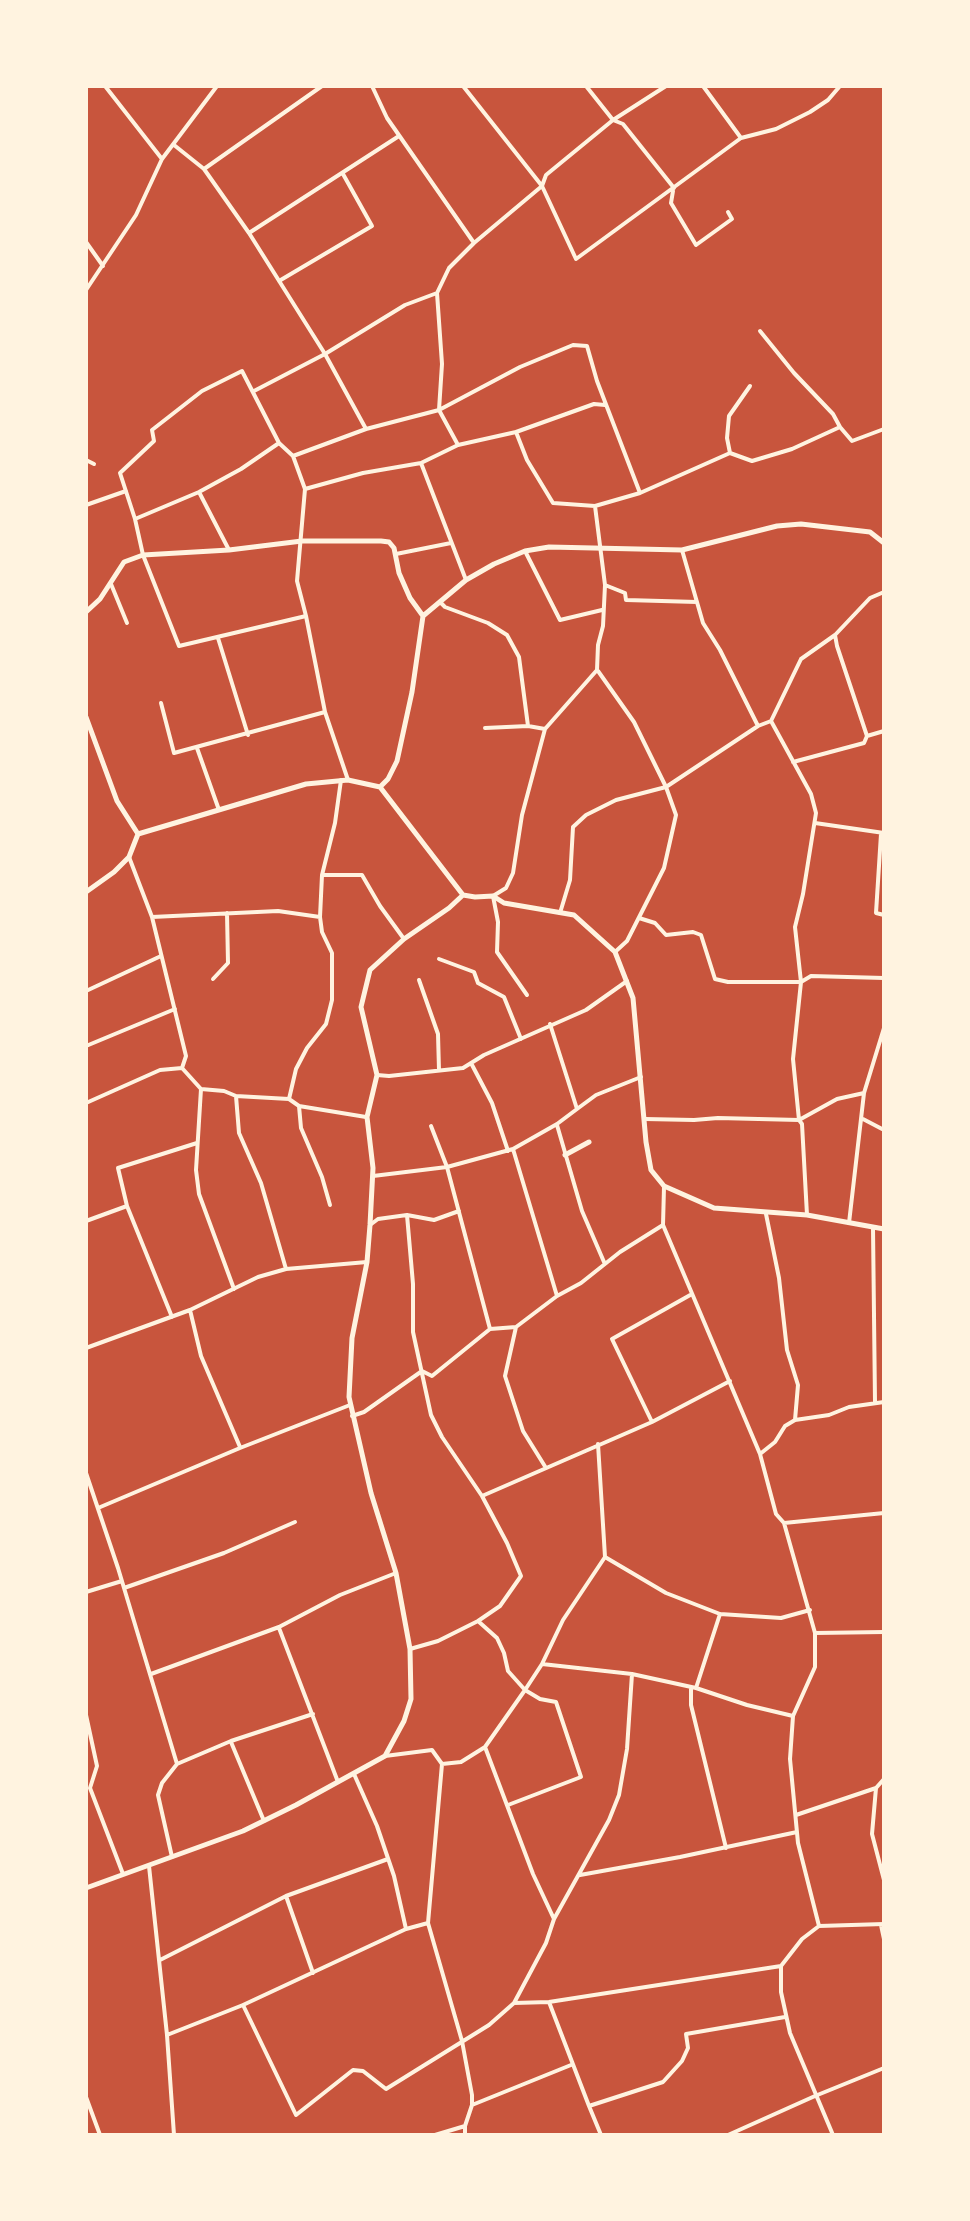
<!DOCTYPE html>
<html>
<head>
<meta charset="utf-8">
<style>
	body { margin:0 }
	#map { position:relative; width:970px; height:2221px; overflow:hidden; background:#c8553d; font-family:Poppins,sans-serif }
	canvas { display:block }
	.frame { position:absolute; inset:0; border:88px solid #fff3e0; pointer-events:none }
</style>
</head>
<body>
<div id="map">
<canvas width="970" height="2221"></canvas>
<div class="frame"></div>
</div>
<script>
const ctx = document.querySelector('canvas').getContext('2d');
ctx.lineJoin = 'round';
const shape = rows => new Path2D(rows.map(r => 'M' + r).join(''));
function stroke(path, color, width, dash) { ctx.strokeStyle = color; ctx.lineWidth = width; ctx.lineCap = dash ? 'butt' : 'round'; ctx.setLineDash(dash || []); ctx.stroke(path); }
stroke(shape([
	[105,86,162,159],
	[372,86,387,118,474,243],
	[463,86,542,186,576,259,741,138,776,129,810,112,828,100,840,86],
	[586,86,613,120,623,124,674,188],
	[703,86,741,138],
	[174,145,204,169,249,233,325,354,366,429],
	[204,169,322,86],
	[673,191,671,203,696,245,732,219,728,212],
	[249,233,399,136],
	[86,242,103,266],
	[279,281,372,226,343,174],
	[86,290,136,215,162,159,217,86],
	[760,331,794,373,833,414,840,427],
	[254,391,325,354,405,305,437,293],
	[516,432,594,404,605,405],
	[458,445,439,410,442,364,437,293,449,268,474,243,542,186,546,175,613,120,666,86],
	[730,453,727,438,729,416,750,386],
	[293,456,366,429,439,410,520,367,573,345,587,346,597,381,640,493],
	[86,460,94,464],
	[421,463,466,580],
	[305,489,363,473,421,463,458,445,516,432,527,460,553,503,595,506,640,493,730,453,752,461,792,449,840,427,852,441,884,429],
	[199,492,229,550],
	[86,505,126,491],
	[135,519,199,492,241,469,279,443],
	[682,550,703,623,720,650,758,726],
	[525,551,560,620,602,610],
	[396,554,451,543],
	[111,584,127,623],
	[605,585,625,593,626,600,697,602],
	[440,602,445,607,488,623,507,635,519,657,528,726],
	[306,616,179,646,143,555,135,519,120,473,154,441,152,430,202,391,242,371,279,443,293,456,305,489,297,581,306,616,325,712,348,780],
	[835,635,837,646,867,736,884,731],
	[218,638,248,735],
	[598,671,634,722,666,787,676,815,664,868,627,941,615,952],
	[161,703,174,753,325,712],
	[771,721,811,794,816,813,803,894,795,927,801,982,793,1059,799,1120,802,1124,807,1215],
	[485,728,528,726,545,729],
	[197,748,219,810],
	[793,762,864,743,867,736],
	[815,823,884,833],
	[881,834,876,913,884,915],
	[129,857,152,917,186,1056,182,1068,201,1089,196,1170,199,1194,234,1289],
	[322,875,362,875,380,906,404,939],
	[560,913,570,880,573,827,586,815,616,800,666,787,758,726,771,721,801,659,835,635,870,598,884,592],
	[152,917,278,911,320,917],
	[639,918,655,923,666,935,693,932,701,935,715,979,728,982,801,982,811,976,884,978],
	[439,959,474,972,478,983,504,997,521,1039],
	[213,979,228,963,227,913],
	[419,980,438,1034,439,1070],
	[86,991,161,956],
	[527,995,497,952,498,922,493,896,506,888,513,873,522,815,545,729,597,670,598,645,603,626,605,585,595,506],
	[86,1046,175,1009],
	[471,1063,492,1103,508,1151],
	[377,1075,389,1076,463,1068,484,1055,586,1010,627,981],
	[201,1089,224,1091,236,1096,289,1099,299,1106,366,1117],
	[236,1096,239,1133,261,1183,286,1269],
	[289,1099,296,1069,307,1048,326,1024,332,1000,332,953,322,932,320,917,322,875,335,823,341,780],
	[86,1103,160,1070,182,1068],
	[299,1106,301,1128,322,1177,330,1205],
	[577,1109,596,1095,641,1077],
	[645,1119,694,1120,718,1118,799,1120,837,1099,864,1093],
	[863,1119,884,1130],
	[557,1125,582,1211,604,1262],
	[513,1149,557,1296],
	[373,1176,447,1167,431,1126],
	[766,1214,779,1278,787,1350,798,1385,795,1420],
	[407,1215,413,1284,413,1332,431,1415,442,1437,482,1496,507,1543,521,1576,500,1606,478,1621,438,1641,410,1649],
	[86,1221,127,1206],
	[849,1223,864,1093,884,1028],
	[370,1225,378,1219,407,1215,434,1220,459,1211],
	[663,1225,760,1454,776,1514,784,1523,815,1633,815,1667,793,1716,790,1759,798,1843,819,1926,802,1939,781,1966,781,1992,790,2033,833,2135],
	[873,1228,875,1402],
	[190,1310,201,1356,240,1447],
	[172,1317,127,1206,118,1168,197,1143],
	[516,1327,505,1376,523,1431,546,1468],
	[490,1329,447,1167,513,1149,557,1124,577,1109,550,1024],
	[86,1348,190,1310,258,1277,286,1269,367,1262],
	[352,1416,364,1412,422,1371,432,1376,490,1329,516,1327,557,1296,581,1283,620,1252,663,1225,664,1187],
	[652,1422,612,1339,692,1294],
	[760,1454,775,1442,785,1426,795,1420,829,1415,849,1407,884,1402],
	[86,1473,118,1568,177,1764,162,1783,158,1795,172,1857],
	[482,1496,652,1422,730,1381],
	[98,1508,240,1448,350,1405],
	[784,1523,884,1513],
	[605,1557,666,1593,720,1614,781,1618,810,1610],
	[124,1588,224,1553,295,1522],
	[86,1592,122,1581],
	[478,1621,497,1638,504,1653,508,1671,525,1690,540,1699,556,1702,581,1777,508,1805],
	[279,1628,338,1782],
	[815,1633,884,1632],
	[542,1664,632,1674,696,1688,747,1705,793,1716],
	[151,1674,279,1627,340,1595,396,1573],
	[691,1687,691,1705,726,1848],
	[696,1688,720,1614],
	[86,1715,97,1766,90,1788,123,1874],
	[231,1742,264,1821],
	[485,1747,533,1874,554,1919],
	[385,1756,432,1750,442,1764,461,1762,485,1747,525,1690,542,1664,563,1620,605,1557,598,1444],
	[177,1764,231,1741,313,1714],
	[442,1764,428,1923,462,2041,472,2095,472,2105,465,2126,465,2135],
	[354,1774,377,1826,394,1876,406,1929],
	[876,1788,872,1834,884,1880],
	[796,1815,876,1788,884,1779],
	[149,1866,167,2035,174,2135],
	[580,1875,680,1857,797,1832],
	[286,1896,388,1859],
	[881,1925,884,1939],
	[819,1926,884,1924],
	[160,1960,286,1896,313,1973],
	[549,2002,589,2106,663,2082,682,2061,688,2048,686,2034,785,2017],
	[514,2003,549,2002,781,1966],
	[243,2005,296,2115,353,2070,363,2071,386,2089,489,2025,514,2003,546,1943,554,1919,609,1820,619,1795,627,1749,632,1674],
	[167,2035,243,2005,406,1929,428,1923],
	[86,2097,100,2135],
	[472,2105,571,2065],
	[589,2106,601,2135],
	[435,2135,465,2126],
	[728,2135,815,2096,884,2068]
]), '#fff3e0', 4);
stroke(shape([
	[86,612,100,599,124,562,143,555,229,550,302,541,381,541,389,542,394,548,399,573,410,598,423,616],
	[86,717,117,801,138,834],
	[380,787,388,779,397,761,412,692,423,616,466,580,494,564,525,551,549,547,682,550,777,526,801,524,870,532,884,543],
	[138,834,306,784,348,780,380,787,463,895,475,897,493,896,504,903,574,915,615,952,633,998,646,1142,651,1170,664,1186,714,1208,807,1215,884,1229],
	[86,892,114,872,129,857,138,834],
	[565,1155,589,1142],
	[86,1888,243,1831,296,1805,385,1756,404,1721,411,1699,410,1649,396,1573,371,1493,349,1397,352,1338,367,1262,370,1225,373,1168,367,1117,377,1075,361,1007,370,970,404,939,449,908,463,895]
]), '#fff3e0', 5);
</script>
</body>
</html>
